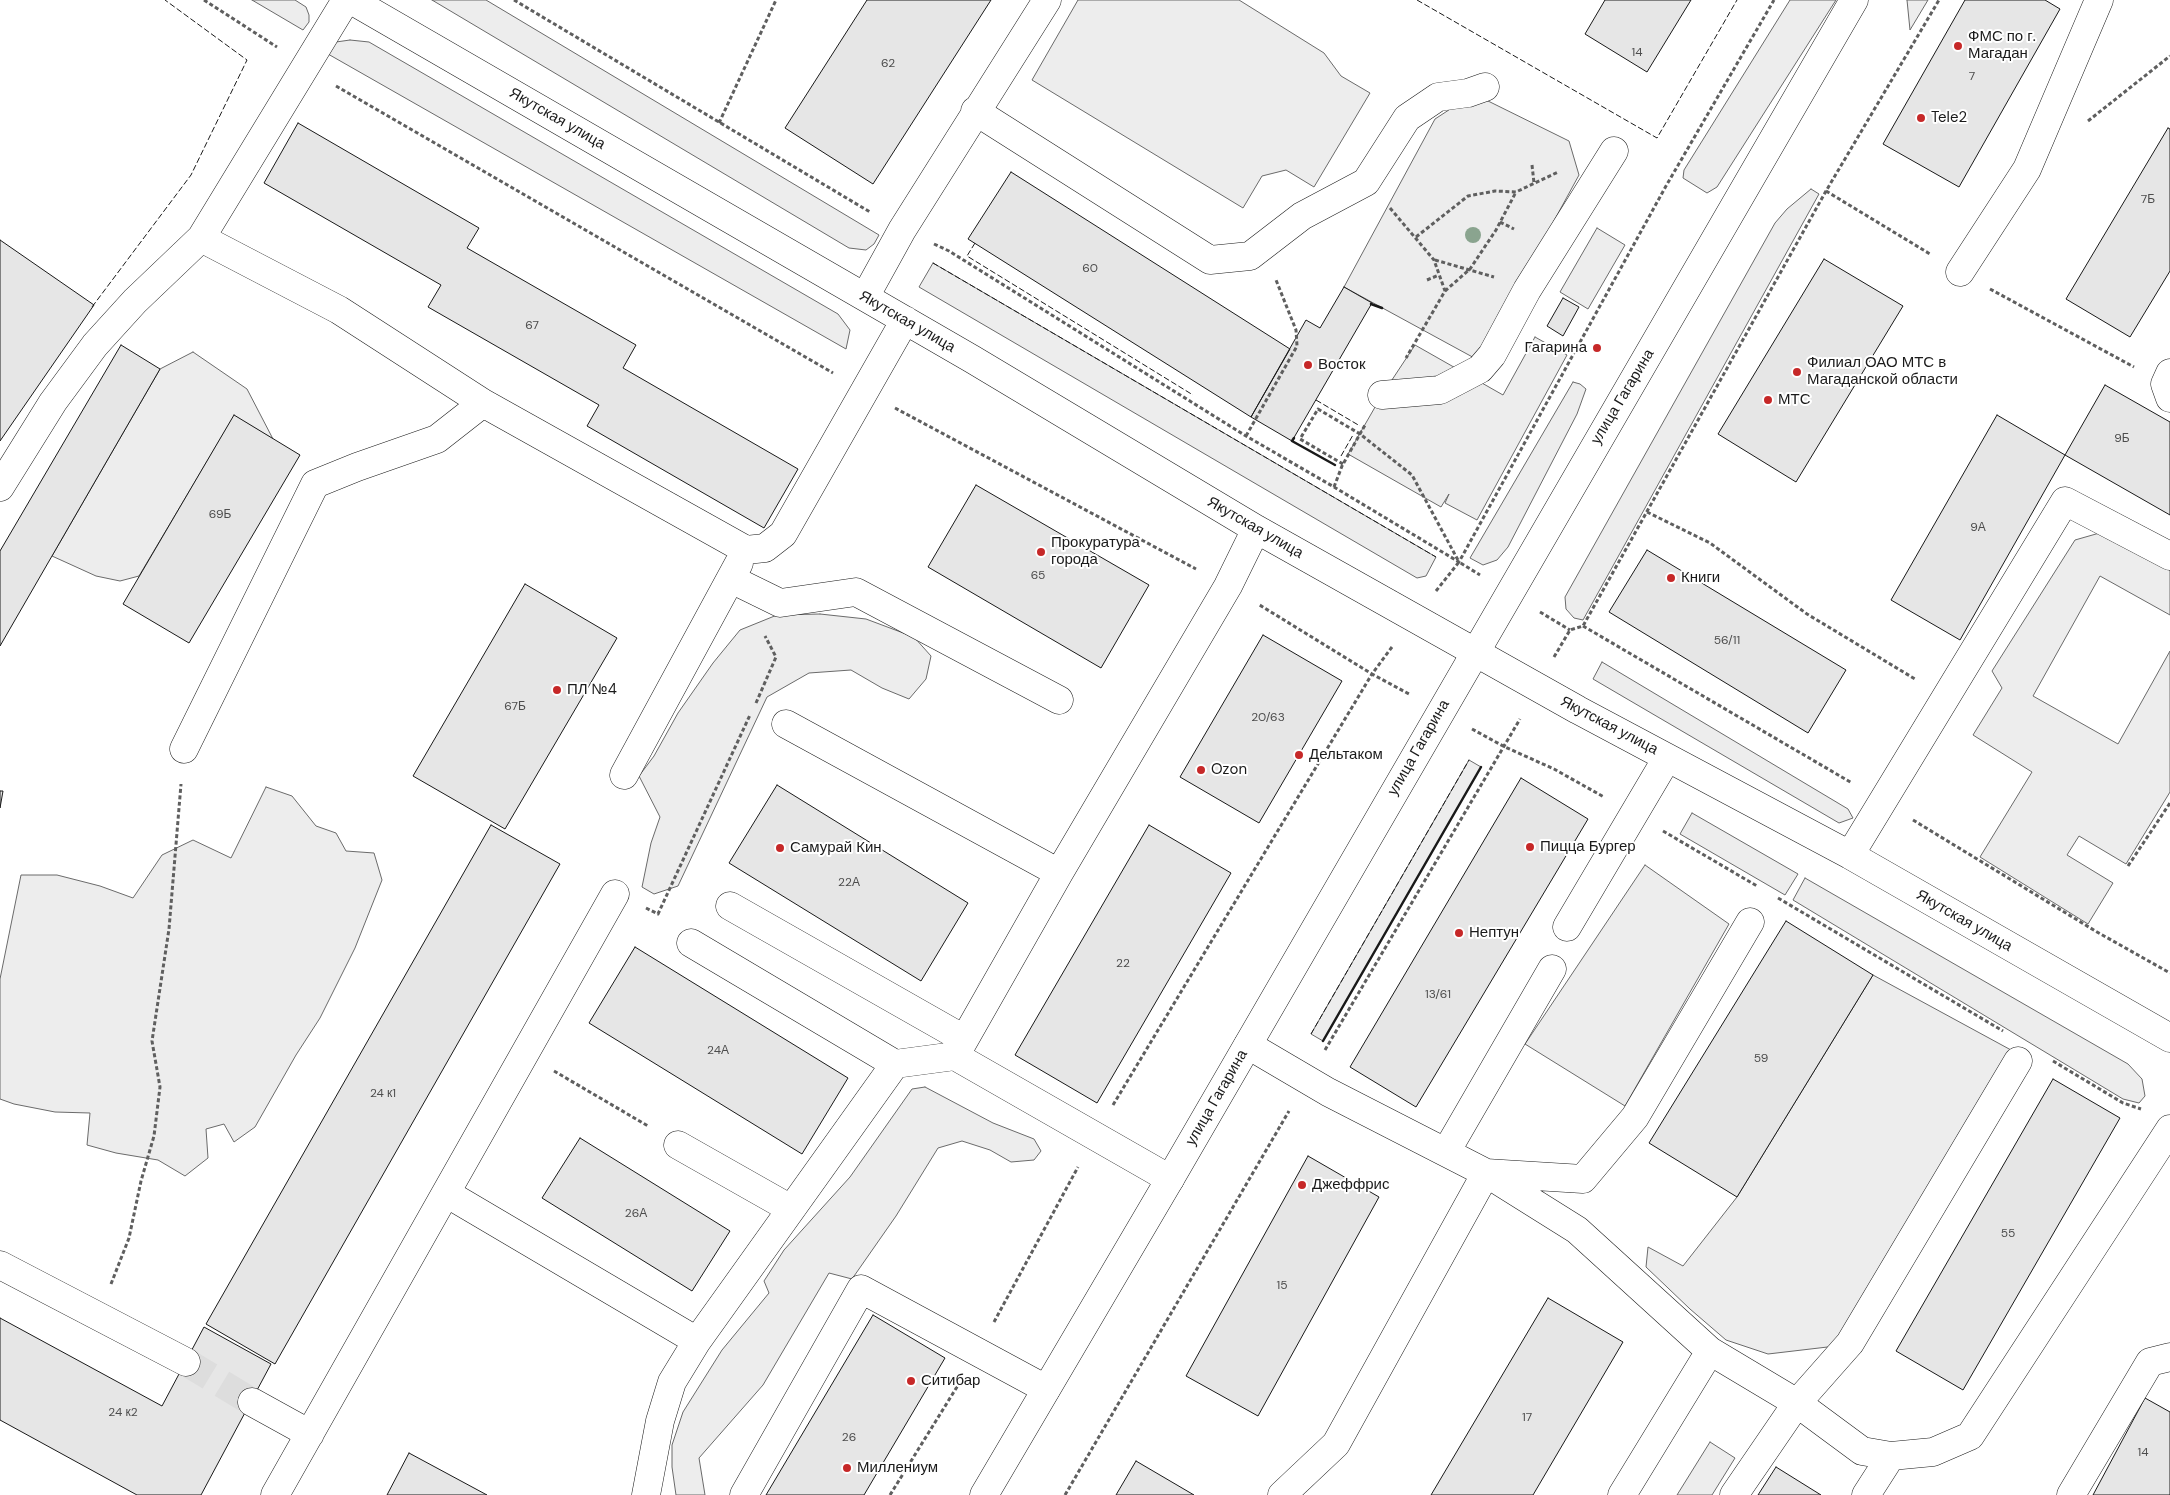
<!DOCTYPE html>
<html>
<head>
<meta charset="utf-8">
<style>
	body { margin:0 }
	canvas { display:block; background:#fff }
</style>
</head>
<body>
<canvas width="2170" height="1495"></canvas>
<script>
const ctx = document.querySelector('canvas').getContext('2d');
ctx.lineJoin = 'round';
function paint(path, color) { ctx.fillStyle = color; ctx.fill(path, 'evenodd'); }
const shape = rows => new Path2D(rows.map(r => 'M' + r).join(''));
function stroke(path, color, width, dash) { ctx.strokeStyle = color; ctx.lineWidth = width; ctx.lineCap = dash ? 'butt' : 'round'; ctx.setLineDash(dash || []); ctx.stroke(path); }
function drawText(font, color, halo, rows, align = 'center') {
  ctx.font = font + ' "DM Sans",sans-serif'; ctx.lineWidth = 4; ctx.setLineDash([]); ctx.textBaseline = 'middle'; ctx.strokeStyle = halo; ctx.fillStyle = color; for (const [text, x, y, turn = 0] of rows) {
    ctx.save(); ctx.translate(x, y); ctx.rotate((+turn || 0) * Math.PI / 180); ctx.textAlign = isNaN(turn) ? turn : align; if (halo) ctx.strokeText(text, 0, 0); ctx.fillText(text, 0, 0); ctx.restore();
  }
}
const built = shape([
	[252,0,295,0,306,7,309,15,309,22,303,30,252,0],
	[432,0,486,0,879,235,874,244,866,250,849,248,432,0],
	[1078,0,1239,0,1324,53,1341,76,1370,93,1314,187,1286,170,1262,176,1243,208,1032,80,1078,0],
	[1790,0,1836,0,1717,187,1707,193,1683,178,1684,170,1790,0],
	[1907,0,1928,0,1910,30,1907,0],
	[350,40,369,42,838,314,850,330,846,349,328,54,336,42,350,40],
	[1486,100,1569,141,1579,175,1478,360,1344,287,1435,119,1458,104,1486,100],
	[1811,189,1819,194,1583,620,1574,618,1566,609,1565,597,1775,223,1787,209,1811,189],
	[1597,228,1625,245,1588,309,1560,292,1597,228],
	[933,263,1436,557,1426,576,1417,578,919,287,933,263],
	[1535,337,1567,355,1477,520,1445,503,1449,494,1441,507,1348,454,1382,395,1415,345,1503,395,1535,337],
	[193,352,247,389,273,439,234,416,139,576,120,581,96,576,52,556,160,369,193,352],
	[1573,382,1580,384,1586,389,1577,414,1508,547,1497,560,1483,565,1470,558,1573,382],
	[2103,532,2170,570,2170,615,2100,576,2033,696,2118,744,2170,651,2170,792,2126,864,2079,836,2067,855,2113,883,2088,924,1980,857,2032,772,1973,735,2002,688,1992,671,2075,540,2103,532],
	[820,614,866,619,914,637,931,656,926,679,909,699,882,688,851,670,809,673,767,697,678,886,654,894,642,887,651,843,660,817,639,776,654,756,678,713,713,663,740,630,777,615,820,614],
	[1602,662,1848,809,1853,818,1839,823,1593,679,1602,662],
	[1469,760,1481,767,1323,1041,1311,1034,1469,760],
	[266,787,292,796,316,826,336,833,346,851,374,853,382,880,355,948,320,1018,296,1055,255,1127,234,1142,224,1124,206,1129,208,1158,185,1176,158,1160,116,1153,87,1145,90,1113,55,1112,14,1104,0,1099,0,979,21,875,57,875,100,886,133,898,162,855,193,840,231,858,266,787],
	[1692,813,1798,874,1785,895,1680,834,1692,813],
	[1645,865,1729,924,1625,1106,1525,1044,1645,865],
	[1805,878,2128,1064,2142,1079,2145,1096,2139,1103,2123,1099,1793,900,1805,878],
	[1873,975,2011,1050,1836,1346,1768,1354,1726,1340,1690,1309,1646,1267,1648,1247,1683,1266,1737,1197,1873,975],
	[925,1087,993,1123,1034,1139,1041,1151,1034,1160,1011,1162,990,1150,962,1141,938,1148,896,1216,852,1279,829,1273,763,1385,699,1458,705,1495,676,1495,672,1467,672,1445,683,1412,722,1350,769,1293,764,1281,784,1250,850,1177,912,1089,925,1087],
	[1710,1442,1735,1458,1712,1495,1677,1495,1710,1442]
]);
paint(built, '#ededed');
stroke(built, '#6a6a6a', 1);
const building = shape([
	[867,0,991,0,873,184,785,128,867,0],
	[1605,0,1691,0,1647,72,1585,34,1605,0],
	[1965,0,2045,0,2060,9,1959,187,1883,144,1965,0],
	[298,123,479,228,467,248,636,345,623,368,798,469,764,528,587,426,599,405,428,307,441,285,264,183,298,123],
	[2168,128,2170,129,2170,271,2130,337,2066,299,2168,128],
	[1011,172,1290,349,1251,417,968,239,1011,172],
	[0,240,94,305,0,441,0,240],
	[1824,259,1903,306,1796,482,1718,434,1824,259],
	[1344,287,1372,303,1292,441,1251,417,1306,320,1320,328,1344,287],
	[1563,298,1579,307,1563,336,1547,326,1563,298],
	[121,345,160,369,0,646,0,551,121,345],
	[2105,385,2170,422,2170,515,2065,455,2105,385],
	[234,415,300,455,189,643,123,604,234,415],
	[1997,415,2065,455,1960,640,1891,600,1997,415],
	[976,485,1149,585,1101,668,928,567,976,485],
	[1647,550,1846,670,1808,733,1609,612,1647,550],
	[525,584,617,638,505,829,413,776,525,584],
	[1263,635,1342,681,1259,823,1180,777,1263,635],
	[1521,778,1588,819,1416,1107,1350,1067,1521,778],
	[777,785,968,903,921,981,729,863,777,785],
	[0,791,3,791,0,808,0,791],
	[491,825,560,864,275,1364,206,1324,491,825],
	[1149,825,1231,873,1097,1103,1015,1055,1149,825],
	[1786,921,1873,975,1737,1197,1649,1143,1786,921],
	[635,947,848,1078,802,1154,589,1023,635,947],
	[2053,1079,2120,1118,1963,1390,1896,1351,2053,1079],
	[580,1138,730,1231,692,1291,542,1198,580,1138],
	[1308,1156,1379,1197,1258,1416,1186,1376,1308,1156],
	[1548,1298,1623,1342,1533,1495,1431,1495,1548,1298],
	[873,1315,945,1358,864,1495,766,1495,873,1315],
	[0,1318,162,1406,204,1327,271,1364,201,1495,137,1495,0,1420,0,1318],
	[2145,1398,2170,1412,2170,1495,2093,1495,2145,1398],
	[409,1453,487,1495,387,1495,409,1453],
	[1136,1461,1194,1495,1116,1495,1136,1461],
	[1776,1467,1821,1495,1758,1495,1776,1467]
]);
paint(building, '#e6e6e6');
stroke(building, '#1a1a1a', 1);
stroke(shape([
	[186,1362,252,1402]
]), '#ddd', 28, [28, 14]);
const minor = shape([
	[346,0,201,238,339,310,483,403,746,550,765,548,783,534,905,320],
	[351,0,972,359,1256,529,1578,710,1850,855,2170,1038],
	[975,111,1210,260,1250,256,1302,216,1366,182,1407,118,1438,97,1468,93,1485,87],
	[1960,272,2027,169,2099,0],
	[865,297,902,230,1047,0],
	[2170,373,2165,384,2170,398],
	[1382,395,1440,390,1480,369,1492,355,1527,290,1614,151],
	[0,487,53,402,95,345,135,301,201,238],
	[731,579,780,603,856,592,1059,700],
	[786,724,1059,873],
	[184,749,315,484,357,467,437,439,483,403],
	[624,775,739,563],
	[1850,855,2065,501,2170,556],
	[730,906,964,1039],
	[1567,927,1667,758],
	[691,943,895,1064,955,1056],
	[1248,1045,1328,1092,1486,1173,1577,1230,1710,1351,1797,1403,1862,1451,1891,1456,1933,1452,1970,1436,2170,1129],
	[678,1145,791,1209],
	[1446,1152,1552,969],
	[1170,1179,955,1056,1059,873,1228,586,1256,529],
	[446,1193,697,1341],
	[0,1265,186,1362],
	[252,1402,310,1434],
	[275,1495,615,894],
	[646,1495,660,1421,672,1382,697,1341,895,1064],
	[744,1495,861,1289,1046,1389],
	[1282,1495,1336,1444,1486,1173,1583,1179,1635,1117,1750,922],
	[1622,1495,1710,1351],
	[1734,1495,1797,1403,1850,1343,2018,1061],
	[1866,1495,1891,1456],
	[2071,1495,2150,1362,2170,1357]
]);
const major = shape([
	[984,1495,1170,1179,1854,0]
]);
stroke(minor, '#1a1a1a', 29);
stroke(major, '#1a1a1a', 29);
stroke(shape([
	[204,0,277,47],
	[514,0,870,212],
	[336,86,833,373],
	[2088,121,2170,56],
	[719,123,776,0],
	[1532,165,1534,183],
	[1826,191,1930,254],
	[1390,208,1434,260,1445,291,1406,358],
	[1500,222,1514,229],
	[1416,237,1468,196,1495,191,1516,192,1558,172],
	[934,244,949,251,1246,436,1334,487,1459,562,1666,186,1774,0],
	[1435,260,1494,277],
	[1427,280,1439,275],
	[1990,289,2134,367],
	[1445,291,1470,269,1496,230,1516,192],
	[895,408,1196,569],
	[1246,436,1297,346,1296,330,1276,280],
	[1343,464,1300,439,1318,409,1360,434,1412,475,1459,562],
	[1334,487,1342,466,1365,425],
	[1647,512,1710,543,1807,614,1915,679],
	[1436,591,1459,562,1480,575],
	[1540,612,1570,630],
	[1583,626,1852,783],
	[1392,647,1372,674,1409,694],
	[1554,657,1570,630,1583,626,1826,191,1939,0],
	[756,703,776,657,765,636],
	[1472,729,1505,747,1554,769,1604,797],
	[1913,820,2097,932,2170,973],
	[1663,831,1757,886],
	[2128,866,2170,803],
	[1778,898,2003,1031],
	[646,908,658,914,750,715],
	[1325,1050,1520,719],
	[2053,1061,2123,1103,2141,1109],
	[554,1071,648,1126],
	[1113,1105,1372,674,1258,604],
	[111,1284,129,1238,141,1181,154,1136,160,1087,152,1041,169,929,181,784],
	[994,1322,1078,1167],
	[890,1495,960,1382],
	[1065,1495,1289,1111]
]), '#5f5f5f', 3, [4, 2.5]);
stroke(minor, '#fff', 28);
stroke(major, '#fff', 28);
stroke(shape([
	[1417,0,1657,138,1737,0],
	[975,243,967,256,1193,395],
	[933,263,1436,557],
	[92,307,191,175,247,60,165,0],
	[1316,400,1360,426],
	[1341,456,1353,435],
	[1311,1034,1469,760]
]), '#1a1a1a', 1, [6, 2.5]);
stroke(shape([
	[1371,304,1382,308],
	[1294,438,1292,441,1335,465],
	[1323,1041,1481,767]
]), '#1a1a1a', 2.5);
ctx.fillStyle = '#8aa48f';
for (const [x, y] of [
	[1473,235]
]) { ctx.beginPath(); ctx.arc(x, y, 8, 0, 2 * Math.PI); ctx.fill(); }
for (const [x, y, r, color] of [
	[1958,46,5,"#c62828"],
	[1921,118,5,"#c62828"],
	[1597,348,5,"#c62828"],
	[1308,365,5,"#c62828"],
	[1797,372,5,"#c62828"],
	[1768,400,5,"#c62828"],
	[1041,552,5,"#c62828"],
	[1671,578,5,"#c62828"],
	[557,690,5,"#c62828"],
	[1299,755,5,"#c62828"],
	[1201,770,5,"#c62828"],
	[1530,847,5,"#c62828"],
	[780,848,5,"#c62828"],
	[1459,933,5,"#c62828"],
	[1302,1185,5,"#c62828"],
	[911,1381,5,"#c62828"],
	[847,1468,5,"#c62828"]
]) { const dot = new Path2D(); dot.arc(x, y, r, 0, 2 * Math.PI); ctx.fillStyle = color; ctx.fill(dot); stroke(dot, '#fff', 2); }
drawText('12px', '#4d4d4d', null, [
	["14",1637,53],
	["62",888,64],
	["7",1972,77],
	["7Б",2148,200],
	["60",1090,269],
	["67",532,326],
	["9Б",2122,439],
	["69Б",220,515],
	["9А",1978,528],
	["65",1038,576],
	["56/11",1727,641],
	["67Б",515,707],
	["20/63",1268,718],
	["22А",849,883],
	["22",1123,964],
	["13/61",1438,995],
	["24А",718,1051],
	["59",1761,1059],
	["24 к1",383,1094],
	["26А",636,1214],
	["55",2008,1234],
	["15",1282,1286],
	["24 к2",123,1413],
	["17",1527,1418],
	["26",849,1438],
	["14",2143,1453]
]);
drawText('15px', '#1a1a1a', '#fff', [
	["ФМС по г.",1968,37],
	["Магадан",1968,54],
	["Tele2",1931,118],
	["Гагарина",1587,348,"right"],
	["Филиал ОАО МТС в",1807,363],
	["Магаданской области",1807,380],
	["Восток",1318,365],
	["МТС",1778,400],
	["Прокуратура",1051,543],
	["города",1051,560],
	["Книги",1681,578],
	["ПЛ №4",567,690],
	["Дельтаком",1309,755],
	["Ozon",1211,770],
	["Пицца Бургер",1540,847],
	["Самурай Кин",790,848],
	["Нептун",1469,933],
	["Джеффрис",1312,1185],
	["Ситибар",921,1381],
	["Миллениум",857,1468]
], 'left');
drawText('15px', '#1a1a1a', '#fff', [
	["Якутская улица",557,119,30],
	["Якутская улица",907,322,30],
	["улица Гагарина",1623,397,-59],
	["Якутская улица",1255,528,30],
	["Якутская улица",1609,726,28],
	["улица Гагарина",1419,748,-60],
	["Якутская улица",1964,921,30],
	["улица Гагарина",1217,1098,-60]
]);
</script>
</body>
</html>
